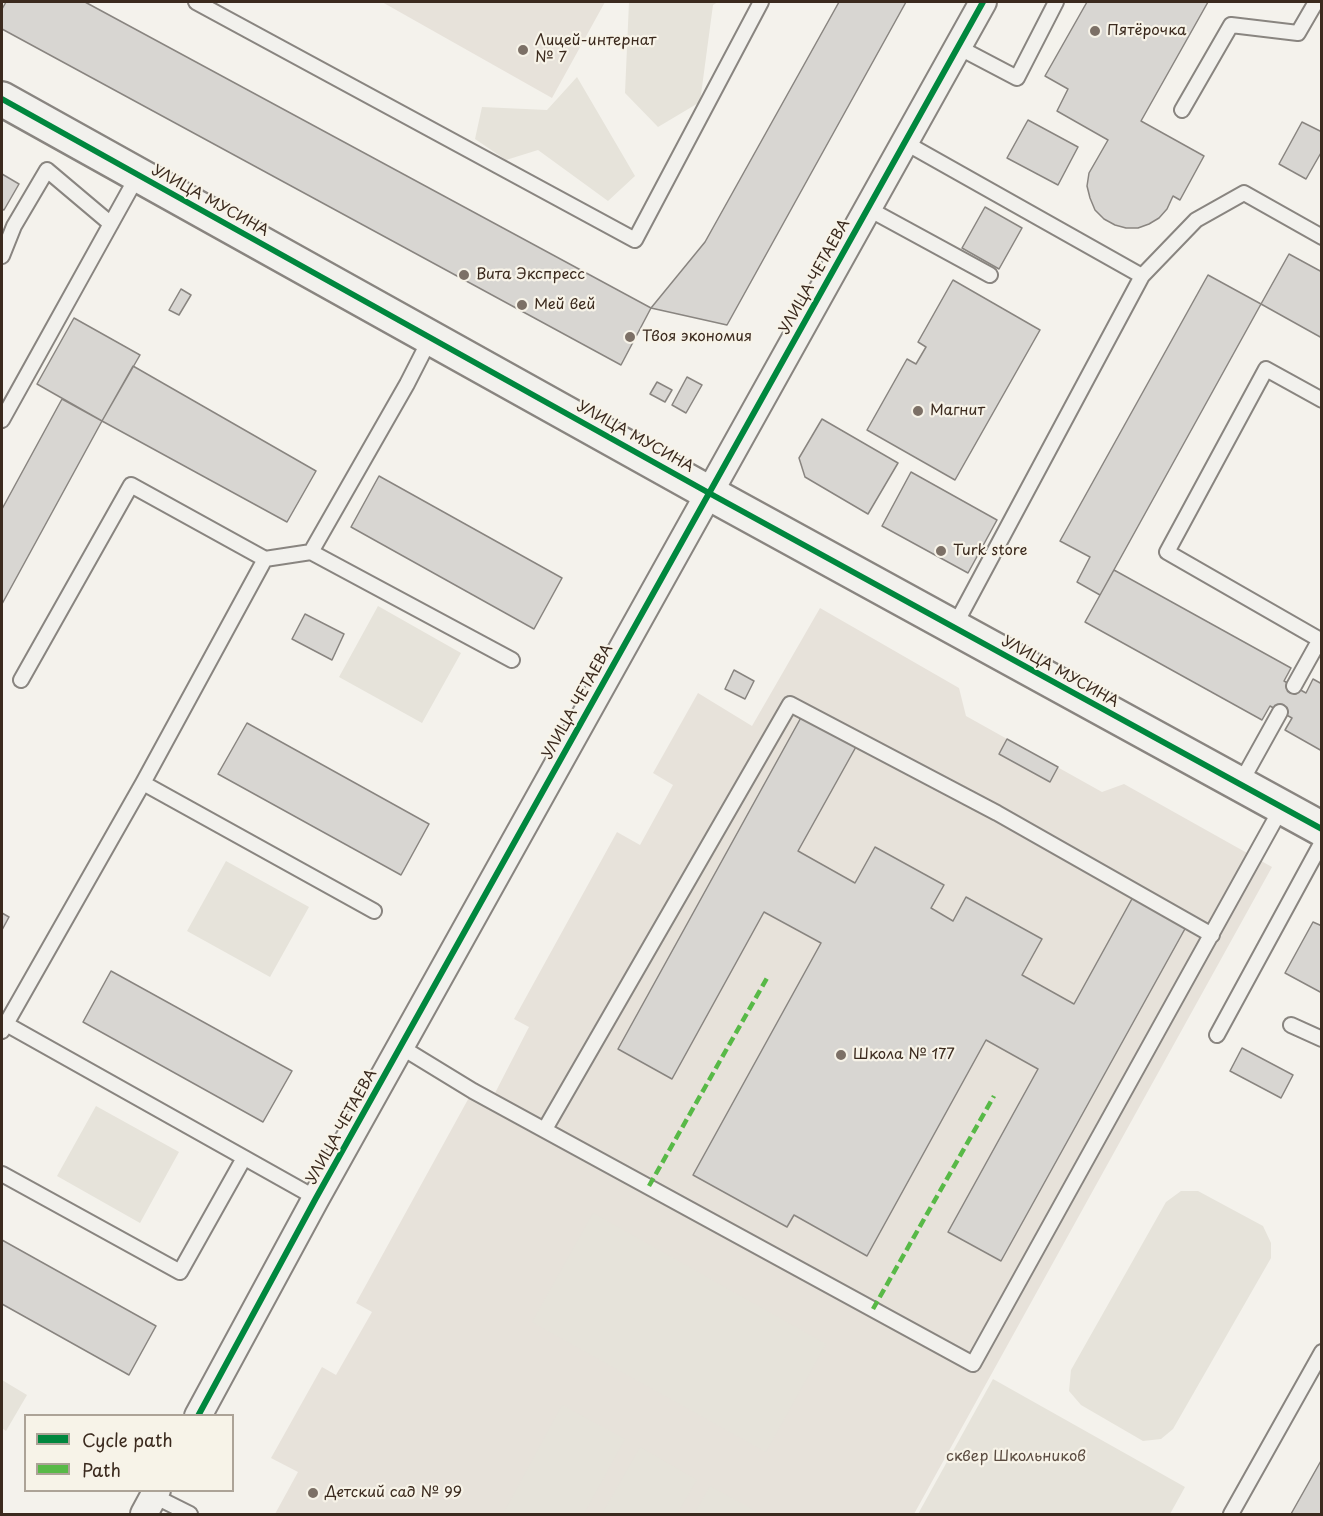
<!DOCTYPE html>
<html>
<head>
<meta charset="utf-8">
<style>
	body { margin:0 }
	#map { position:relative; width:1323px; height:1516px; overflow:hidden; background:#f4f2ec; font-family:"Playpen Sans",sans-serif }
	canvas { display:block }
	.frame { position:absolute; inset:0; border:3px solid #3b2a1e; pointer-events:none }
	.legend { position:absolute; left:24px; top:1414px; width:210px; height:78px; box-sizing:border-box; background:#f7f3e8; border:2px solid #aca397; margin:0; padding:8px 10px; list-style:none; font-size:18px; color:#3b2a1e }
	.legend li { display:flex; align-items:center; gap:12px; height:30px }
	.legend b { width:30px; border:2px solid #aca397 }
</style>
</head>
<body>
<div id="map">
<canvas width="1323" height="1516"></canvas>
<div class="frame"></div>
<ul class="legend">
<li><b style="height:8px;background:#00873e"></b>Cycle path</li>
<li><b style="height:8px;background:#58b947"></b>Path</li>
</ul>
</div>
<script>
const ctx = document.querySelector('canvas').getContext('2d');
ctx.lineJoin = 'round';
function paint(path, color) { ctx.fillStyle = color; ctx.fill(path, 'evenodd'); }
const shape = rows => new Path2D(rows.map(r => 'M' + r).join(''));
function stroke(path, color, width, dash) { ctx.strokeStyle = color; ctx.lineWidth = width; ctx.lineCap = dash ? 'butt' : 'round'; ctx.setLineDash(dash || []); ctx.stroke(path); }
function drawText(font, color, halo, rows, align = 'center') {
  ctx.font = font + ' "Playpen Sans",sans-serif'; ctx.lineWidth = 4.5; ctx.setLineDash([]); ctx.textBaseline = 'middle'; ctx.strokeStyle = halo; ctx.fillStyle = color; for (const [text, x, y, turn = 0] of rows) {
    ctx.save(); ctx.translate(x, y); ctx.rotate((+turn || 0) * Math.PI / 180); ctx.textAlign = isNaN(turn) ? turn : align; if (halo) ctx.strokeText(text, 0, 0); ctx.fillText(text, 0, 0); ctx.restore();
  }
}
paint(shape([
	[382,2,605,2,552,98],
	[820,608,959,688,966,716,1102,792,1124,784,1272,867,914,1514,275,1514,298,1472,271,1458,322,1367,336,1375,372,1312,356,1303,477,1083,495,1093,529,1027,514,1019,617,832,640,845,673,785,653,773,698,693,752,726]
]), '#e7e2da');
paint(shape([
	[629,2,718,2,713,5,700,102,658,127,625,93],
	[577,77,635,176,608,201,538,150,506,160,475,139,482,107,547,110],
	[378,606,461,653,422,723,339,677],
	[226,861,309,907,270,977,187,931],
	[96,1106,179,1152,140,1223,57,1176],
	[1181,1191,1198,1191,1263,1226,1271,1243,1271,1258,1173,1429,1161,1439,1143,1441,1081,1405,1069,1391,1071,1370,1166,1202],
	[593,1213,826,1344,766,1452,532,1322],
	[993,1379,1185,1487,1170,1514,918,1514],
	[2,1380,27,1395,6,1431,2,1428],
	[562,1405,625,1439,584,1514,503,1514],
	[640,1447,697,1480,677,1514,602,1514],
	[710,1486,761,1514,694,1514]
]), '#e6e3da');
const building = shape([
	[6,2,85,2,651,308,621,365,2,29,2,9,6,2],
	[839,2,906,2,727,325,651,308,705,242,839,2],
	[1087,2,1208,2,1141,121,1204,156,1180,200,1173,196,1167,209,1159,218,1149,224,1138,228,1126,228,1115,225,1104,219,1095,210,1090,198,1087,186,1089,173,1108,140,1057,111,1068,89,1045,76,1087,2],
	[1028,120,1078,147,1058,185,1007,158,1028,120],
	[1302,122,1322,132,1322,151,1306,179,1279,164,1302,122],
	[2,174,19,184,4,210,2,209,2,174],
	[985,207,1022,228,999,269,962,248,985,207],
	[1289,254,1322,272,1322,338,1261,304,1289,254],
	[1208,275,1261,304,1100,595,1077,582,1090,557,1060,541,1208,275],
	[953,280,1040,330,955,480,867,430,907,359,916,364,926,347,918,342,953,280],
	[181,289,191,295,179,315,169,310,181,289],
	[74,318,140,355,102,421,37,384,74,318],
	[133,366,316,471,287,522,102,421,133,366],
	[687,377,702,385,686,413,672,405,687,377],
	[657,382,672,390,665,402,650,394,657,382],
	[62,399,102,421,2,604,2,509,62,399],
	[822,419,898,463,868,514,805,477,799,458,822,419],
	[911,472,997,520,968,573,882,526,911,472],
	[379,476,562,578,534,629,351,527,379,476],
	[1114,570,1291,668,1284,681,1306,693,1313,679,1322,684,1322,751,1285,730,1292,718,1270,706,1262,720,1085,622,1114,570],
	[305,614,344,634,332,660,292,639,305,614],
	[734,670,754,681,745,699,725,689,734,670],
	[803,714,857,745,798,851,855,883,875,847,944,885,931,908,953,921,966,897,1042,939,1022,975,1074,1004,1133,897,1186,927,1001,1261,948,1232,1038,1069,986,1040,867,1256,794,1215,787,1227,693,1175,821,943,764,912,672,1079,618,1049,803,714],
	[247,723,429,824,401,875,218,774,247,723],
	[1007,739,1058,767,1050,782,999,754,1007,739],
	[2,913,9,917,2,930,2,913],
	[1313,922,1322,926,1322,993,1285,973,1313,922],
	[111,971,292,1071,263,1122,83,1022,111,971],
	[1242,1048,1293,1075,1281,1098,1230,1071,1242,1048],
	[2,1240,156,1326,129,1375,2,1304,2,1240],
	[1322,1459,1322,1514,1291,1514,1322,1459]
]);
paint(building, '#d8d6d2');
stroke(building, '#898580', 1.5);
const lane = shape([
	[196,2,635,240,761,2],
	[958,47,1017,78,1056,2],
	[1182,110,1231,25,1298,33,1316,2],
	[904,142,1142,276],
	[867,208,990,275],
	[2,256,14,226,47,170,111,224],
	[1322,400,1266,369,1167,552,1322,641],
	[2,420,138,175],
	[311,552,512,660],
	[954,627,1142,276,1196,220,1244,193,1322,237],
	[21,680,131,485,265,559],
	[1294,686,1319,641],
	[143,783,374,911],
	[1240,784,1280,712],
	[6,1024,316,1198],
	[1291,1025,1322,1039],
	[2,1031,143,783,265,559,311,552,407,384,431,337],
	[1217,1035,1322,842],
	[401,1047,473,1091,973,1364,1282,807],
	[545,1129,790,704,997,813,1212,935],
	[2,1174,180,1272,244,1158],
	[154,1496,190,1514],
	[1231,1514,1322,1352]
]);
const street = shape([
	[198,1416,316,1198,983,2],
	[144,1514,157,1490]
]);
const secondary = shape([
	[2,99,709,493,1322,829]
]);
stroke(lane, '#898580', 18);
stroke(street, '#898580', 30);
stroke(secondary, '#898580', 38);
stroke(lane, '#f2f1ed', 14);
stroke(street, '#f2f1ed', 26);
stroke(secondary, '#f2f1ed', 33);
stroke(shape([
	[649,1186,767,978],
	[873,1309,994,1096]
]), '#58b947', 4.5, [9, 4.5]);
stroke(shape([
	[2,99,709,493,1322,829],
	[198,1416,316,1198,983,2]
]), '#00873e', 6);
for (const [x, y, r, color] of [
	[1095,31,6,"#7c7066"],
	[523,50,6,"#7c7066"],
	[464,275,6,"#7c7066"],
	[522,305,6,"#7c7066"],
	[630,337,6,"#7c7066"],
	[918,411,6,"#7c7066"],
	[941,551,6,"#7c7066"],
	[841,1055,6,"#7c7066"],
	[313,1493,6,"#7c7066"]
]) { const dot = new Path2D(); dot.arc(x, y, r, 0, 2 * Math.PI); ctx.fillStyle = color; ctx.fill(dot); stroke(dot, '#f7f3e8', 2); }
drawText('15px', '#3b2a1e', '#f7f3e8', [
	["Пятёрочка",1107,31],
	["Лицей-интернат",535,41],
	["№ 7",535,58],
	["Вита Экспресс",476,275],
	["Мей вей",534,305],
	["Твоя экономия",642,337],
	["Магнит",930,411],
	["Turk store",953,551],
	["Школа № 177",853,1055],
	["Детский сад № 99",325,1493]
], 'left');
drawText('15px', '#3b2a1e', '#f7f3e8', [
	["УЛИЦА МУСИНА",210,201,29],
	["УЛИЦА ЧЕТАЕВА",815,277,-61],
	["УЛИЦА МУСИНА",635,437,29],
	["УЛИЦА МУСИНА",1060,672,29],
	["УЛИЦА ЧЕТАЕВА",578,702,-61],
	["УЛИЦА ЧЕТАЕВА",342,1127,-61]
]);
drawText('15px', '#5b4c41', '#f7f3e8', [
	["сквер Школьников",1016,1457]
]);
</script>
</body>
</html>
